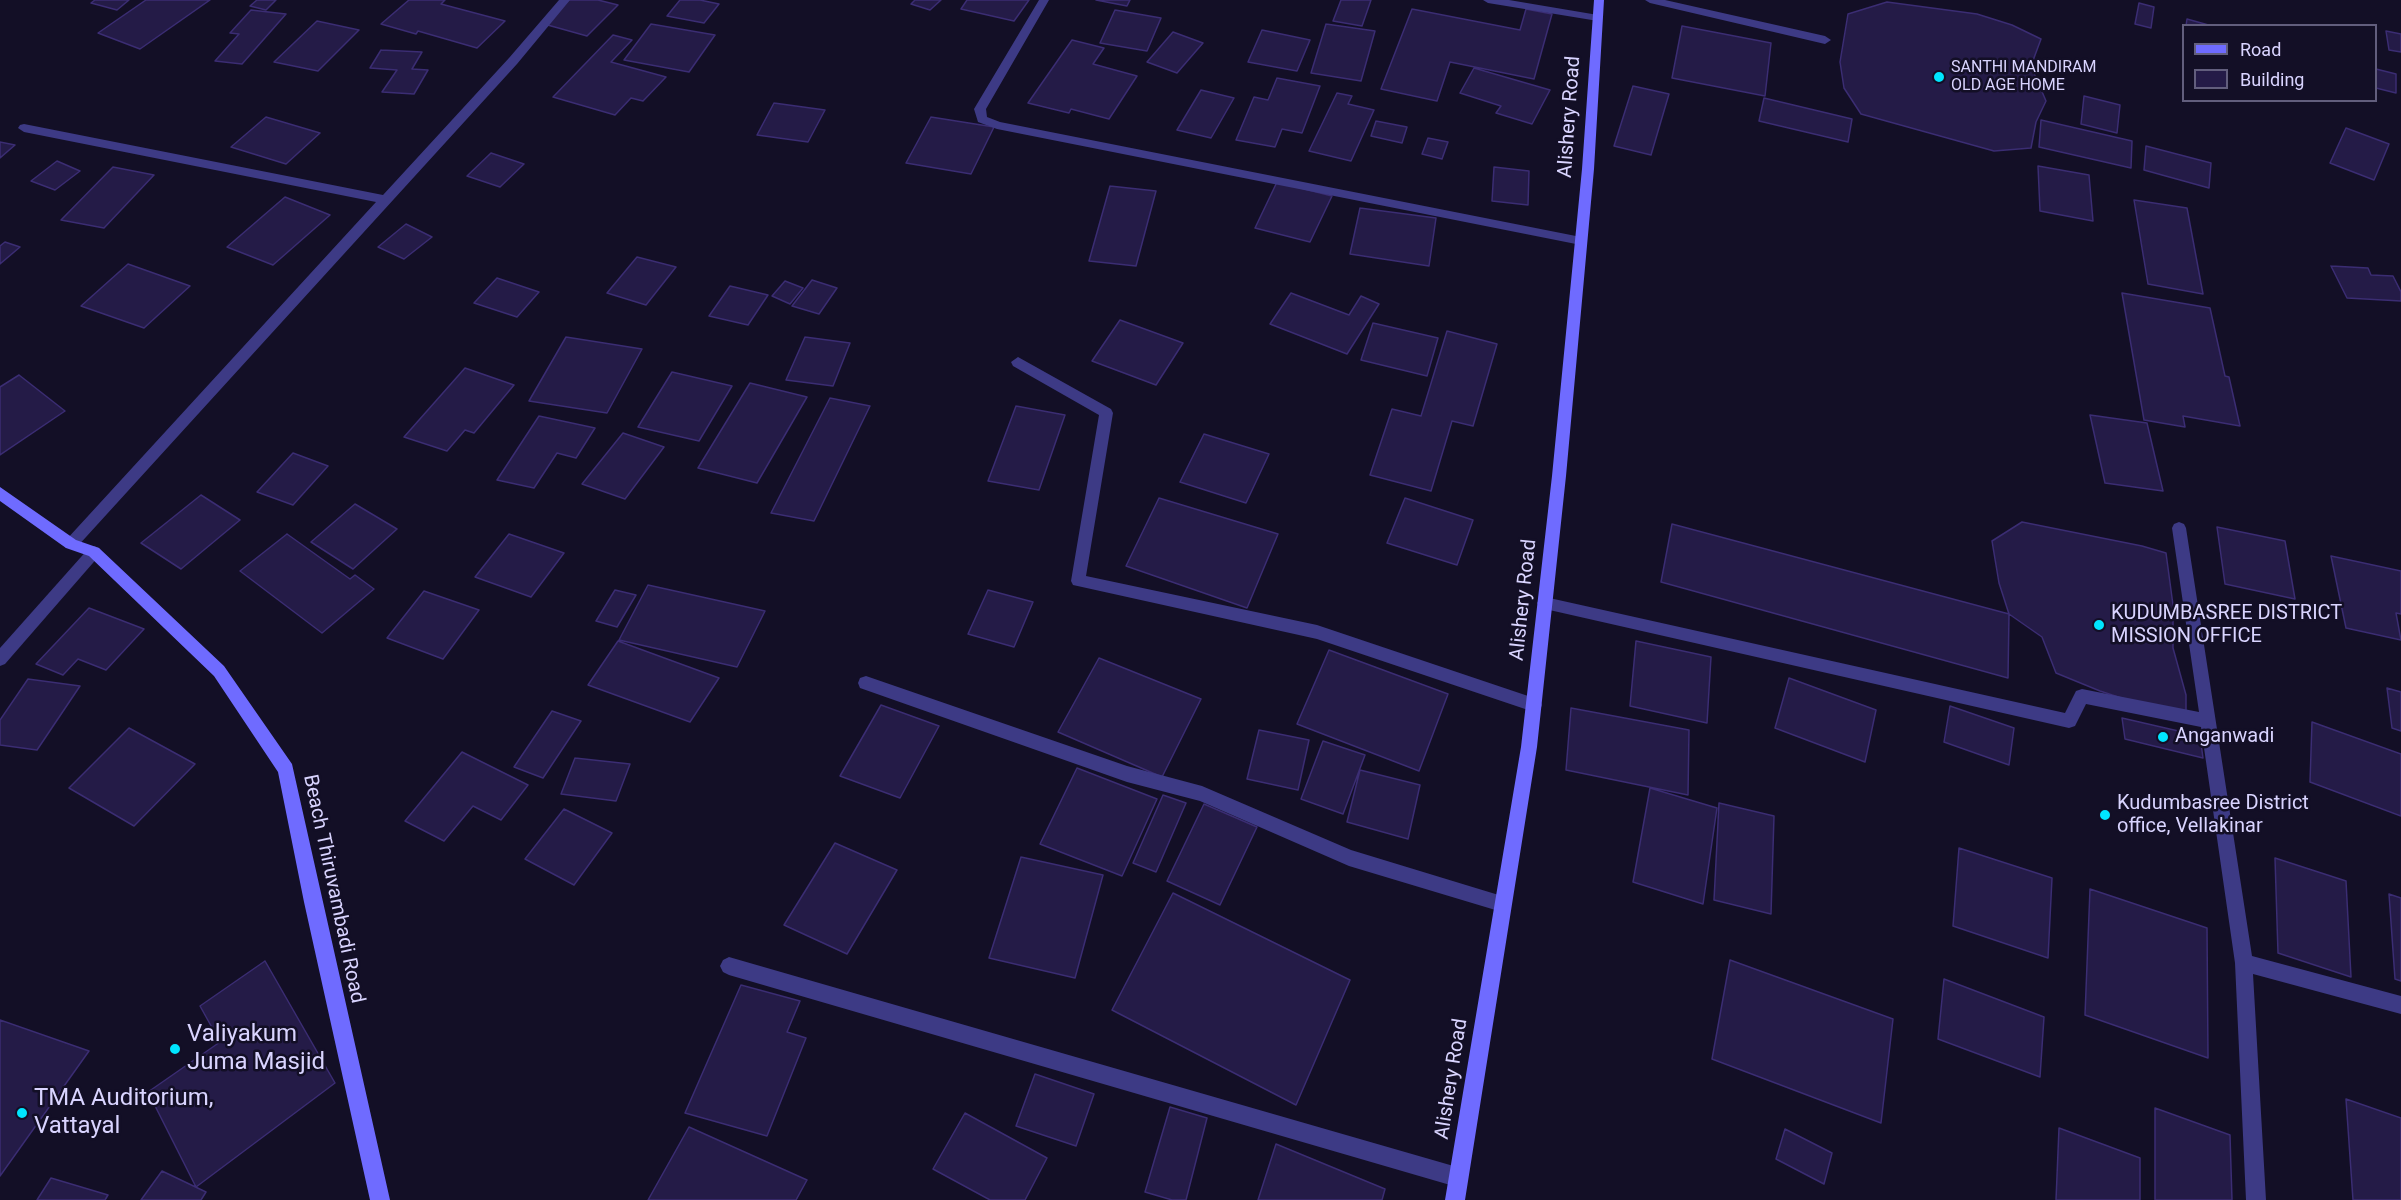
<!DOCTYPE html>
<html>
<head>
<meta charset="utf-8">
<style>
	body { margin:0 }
	#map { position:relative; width:2401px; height:1200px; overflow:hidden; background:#130f26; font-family:Roboto,sans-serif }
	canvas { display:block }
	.legend { position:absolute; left:2182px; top:24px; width:195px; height:78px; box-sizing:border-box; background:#130f26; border:2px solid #625e7d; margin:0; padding:8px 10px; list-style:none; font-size:18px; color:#d9d4ff }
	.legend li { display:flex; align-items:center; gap:12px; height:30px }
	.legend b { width:30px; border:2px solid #625e7d }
</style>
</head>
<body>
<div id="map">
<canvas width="2401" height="1200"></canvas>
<ul class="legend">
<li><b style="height:8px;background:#6f6bff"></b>Road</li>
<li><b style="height:16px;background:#241b47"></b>Building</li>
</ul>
</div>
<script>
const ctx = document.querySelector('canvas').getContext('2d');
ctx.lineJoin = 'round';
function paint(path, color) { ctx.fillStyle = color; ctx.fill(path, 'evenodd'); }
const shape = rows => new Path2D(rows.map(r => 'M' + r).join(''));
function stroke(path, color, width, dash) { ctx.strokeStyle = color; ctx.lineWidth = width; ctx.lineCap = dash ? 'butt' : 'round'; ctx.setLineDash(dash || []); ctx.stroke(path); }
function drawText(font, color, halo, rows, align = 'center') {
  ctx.font = font + ' Roboto,sans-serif'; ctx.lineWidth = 5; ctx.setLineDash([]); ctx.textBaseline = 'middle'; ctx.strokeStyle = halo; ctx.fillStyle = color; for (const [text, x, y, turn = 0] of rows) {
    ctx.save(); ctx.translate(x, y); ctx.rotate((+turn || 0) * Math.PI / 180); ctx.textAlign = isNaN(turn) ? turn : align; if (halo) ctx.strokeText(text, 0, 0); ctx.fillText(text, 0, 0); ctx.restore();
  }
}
const building = shape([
	[95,0,129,0,117,10,91,3,95,0],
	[146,0,210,0,140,49,98,33,146,0],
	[257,0,276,0,266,10,250,6,257,0],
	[409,0,445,0,441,4,505,21,477,48,418,31,416,34,381,24,409,0],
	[569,0,598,0,618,5,587,36,544,24,569,0],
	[680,0,700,0,719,4,704,23,667,16,680,0],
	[915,0,941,0,930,10,911,4,915,0],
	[967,0,1029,0,1014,21,961,9,967,0],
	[1096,0,1130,0,1127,6,1096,0],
	[1341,0,1371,0,1362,26,1333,21,1341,0],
	[1887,2,1977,14,2012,25,2041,39,2031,66,2046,101,2036,122,2031,148,1994,151,1861,114,1844,88,1840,62,1848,14,1887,2],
	[2139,3,2154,7,2151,28,2135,24,2139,3],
	[1412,9,1520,30,1526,9,1552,14,1534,79,1450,62,1437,101,1381,89,1412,9],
	[251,10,286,14,242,64,215,61,239,34,230,33,251,10],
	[1115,10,1161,18,1147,51,1100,43,1115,10],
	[2187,19,2212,26,2186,26,2187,19],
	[317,21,359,30,318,71,274,62,317,21],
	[651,24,715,35,689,72,624,60,651,24],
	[1326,24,1375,31,1361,81,1311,73,1326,24],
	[1682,26,1771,43,1765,96,1672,78,1682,26],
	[1262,30,1310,40,1297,71,1248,62,1262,30],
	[2386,31,2401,34,2401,52,2389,50,2386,31],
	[1173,32,1203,43,1177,73,1147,62,1173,32],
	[613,35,632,40,611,62,666,77,643,101,631,98,615,115,553,97,613,35],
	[1072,40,1104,48,1093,64,1137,76,1109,119,1071,109,1069,113,1028,103,1072,40],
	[381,50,422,52,412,69,428,70,414,94,382,92,397,70,370,68,381,50],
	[1474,68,1550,90,1532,124,1496,113,1501,106,1460,93,1474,68],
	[2376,69,2396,74,2396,93,2376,88,2376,69],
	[1277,78,1320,86,1302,133,1282,129,1275,147,1236,140,1254,97,1268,100,1277,78],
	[1633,86,1669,94,1651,155,1614,146,1633,86],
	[1201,90,1234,98,1211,138,1177,130,1201,90],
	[1337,93,1352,96,1348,104,1374,110,1351,161,1309,151,1337,93],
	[2084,96,2120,105,2117,133,2081,124,2084,96],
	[1764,98,1852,119,1848,142,1759,121,1764,98],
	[774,103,825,110,808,142,757,135,774,103],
	[266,117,320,133,286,164,231,147,266,117],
	[931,117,994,127,971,174,906,163,931,117],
	[2041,120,2132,141,2131,168,2039,147,2041,120],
	[1376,121,1407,127,1402,143,1371,136,1376,121],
	[2346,128,2389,144,2374,180,2330,163,2346,128],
	[1428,138,1448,142,1442,159,1422,154,1428,138],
	[0,142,15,145,0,158,0,142],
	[2146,146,2211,163,2209,188,2144,170,2146,146],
	[491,153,524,164,500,187,467,176,491,153],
	[57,161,80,171,55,190,31,181,57,161],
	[2038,166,2089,175,2093,221,2040,211,2038,166],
	[113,167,154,175,104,228,61,220,113,167],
	[1494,167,1529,171,1528,205,1492,201,1494,167],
	[1277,182,1332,196,1310,242,1255,228,1277,182],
	[1110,186,1156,191,1136,266,1089,261,1110,186],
	[285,197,330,215,273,265,227,247,285,197],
	[2134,200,2187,208,2203,294,2148,284,2134,200],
	[1360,208,1436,218,1429,266,1350,254,1360,208],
	[406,224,432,237,404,259,378,247,406,224],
	[5,242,20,247,0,264,0,246,5,242],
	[637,257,676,267,646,305,607,293,637,257],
	[128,264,190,286,144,328,81,306,128,264],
	[2331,266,2368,268,2371,275,2393,276,2401,292,2401,301,2347,298,2331,266],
	[497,278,539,292,517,317,474,303,497,278],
	[812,280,837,288,819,314,792,306,812,280],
	[785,281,803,288,790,304,772,296,785,281],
	[730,286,768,295,748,325,709,316,730,286],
	[1291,293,1349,315,1361,296,1379,304,1347,354,1270,324,1291,293],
	[2122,293,2210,308,2225,376,2229,377,2240,426,2183,416,2185,427,2144,420,2122,293],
	[1120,320,1183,343,1156,385,1092,361,1120,320],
	[1373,323,1438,338,1427,376,1361,360,1373,323],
	[1447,331,1497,344,1473,426,1452,421,1431,491,1370,475,1392,409,1421,416,1447,331],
	[566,337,642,349,607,413,529,401,566,337],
	[805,337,850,343,833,386,786,380,805,337],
	[465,368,514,385,474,433,465,430,447,451,404,437,465,368],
	[672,372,732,386,699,441,638,427,672,372],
	[19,375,65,411,0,455,0,387,19,375],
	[750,383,807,397,757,483,698,468,750,383],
	[830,398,870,406,814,521,771,513,830,398],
	[1016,406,1065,415,1039,490,988,481,1016,406],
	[2090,415,2147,423,2163,491,2105,483,2090,415],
	[539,416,595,428,576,458,557,453,534,488,497,480,539,416],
	[623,433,664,447,625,499,582,484,623,433],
	[1204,434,1269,454,1246,503,1180,482,1204,434],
	[293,453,328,466,293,505,257,492,293,453],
	[201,495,240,520,181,569,141,543,201,495],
	[1159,498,1278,534,1247,608,1126,566,1159,498],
	[1405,498,1473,520,1457,565,1387,543,1405,498],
	[355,504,397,529,353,569,311,542,355,504],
	[2022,522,2142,546,2166,553,2173,605,2173,648,2186,695,2186,713,2158,710,2100,691,2056,673,2042,637,2009,614,1999,583,1992,541,2022,522],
	[1672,524,2009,614,2008,678,1661,582,1672,524],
	[2217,527,2285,541,2295,599,2225,584,2217,527],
	[287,534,350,579,355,575,374,589,322,633,240,571,287,534],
	[509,534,564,553,531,597,475,577,509,534],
	[2331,556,2401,571,2401,614,2396,613,2401,640,2346,628,2331,556],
	[648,585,765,611,737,667,619,640,648,585],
	[615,590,636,595,617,627,596,621,615,590],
	[988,590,1033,602,1014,647,968,634,988,590],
	[424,591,479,610,443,659,387,638,424,591],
	[89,608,144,629,106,670,78,659,63,675,36,664,89,608],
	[618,641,719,678,690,722,588,685,618,641],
	[1636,641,1711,657,1707,723,1630,706,1636,641],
	[1329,650,1448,694,1419,771,1297,724,1329,650],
	[1099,658,1201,699,1162,777,1058,732,1099,658],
	[1789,678,1876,710,1865,762,1775,728,1789,678],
	[28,679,80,686,37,750,0,745,0,720,28,679],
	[2387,688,2401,692,2401,731,2392,728,2387,688],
	[881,705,939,726,900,798,840,776,881,705],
	[1950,706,2014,728,2009,765,1944,742,1950,706],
	[1571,708,1689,730,1688,795,1566,770,1571,708],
	[552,711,581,721,543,778,514,767,552,711],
	[2122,718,2200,736,2203,758,2125,739,2122,718],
	[2312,722,2401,754,2401,816,2310,782,2312,722],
	[129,728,195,764,134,826,69,788,129,728],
	[1259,730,1309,740,1298,790,1247,779,1259,730],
	[1323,741,1365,755,1343,814,1301,799,1323,741],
	[462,752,528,785,501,820,473,806,444,841,405,821,462,752],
	[575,758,630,764,616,801,561,794,575,758],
	[1077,768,1157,799,1122,876,1040,844,1077,768],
	[1360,770,1420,785,1408,839,1347,822,1360,770],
	[1650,788,1717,808,1703,904,1633,882,1650,788],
	[1163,795,1186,803,1156,872,1133,863,1163,795],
	[1719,803,1774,816,1771,914,1714,900,1719,803],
	[1204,804,1257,827,1220,905,1167,881,1204,804],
	[564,809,612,833,574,885,525,859,564,809],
	[835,843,897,870,847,954,784,925,835,843],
	[1959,848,2052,878,2048,958,1953,926,1959,848],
	[1021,857,1103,875,1075,978,989,958,1021,857],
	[2275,858,2346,881,2351,977,2278,953,2275,858],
	[2090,889,2207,928,2208,1058,2085,1015,2090,889],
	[1173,893,1350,980,1296,1105,1112,1010,1173,893],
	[2389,894,2401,898,2401,981,2395,979,2389,894],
	[1730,960,1893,1019,1881,1123,1712,1059,1730,960],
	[265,961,335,1083,196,1187,148,1092,220,1042,200,1006,265,961],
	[1944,979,2044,1017,2040,1077,1938,1039,1944,979],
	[741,985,800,1001,787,1032,806,1038,767,1136,685,1113,741,985],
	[0,1020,89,1051,0,1176,0,1020],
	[1035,1074,1094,1094,1076,1146,1016,1126,1035,1074],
	[2346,1099,2401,1118,2401,1200,2353,1200,2346,1099],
	[1170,1107,1207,1118,1186,1200,1172,1200,1145,1192,1170,1107],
	[2155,1108,2230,1135,2232,1200,2155,1200,2155,1108],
	[965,1113,1047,1158,1025,1200,990,1200,933,1169,965,1113],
	[689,1127,807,1180,796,1200,648,1200,689,1127],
	[2059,1128,2140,1158,2140,1200,2056,1200,2059,1128],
	[1785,1129,1832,1153,1824,1184,1776,1159,1785,1129],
	[1276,1144,1385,1189,1382,1200,1258,1200,1276,1144],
	[162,1171,206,1192,201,1200,141,1200,162,1171],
	[51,1178,108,1195,105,1200,37,1200,51,1178]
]);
paint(building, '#241b47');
stroke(building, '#3b2d73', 1.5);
paint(shape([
	[559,0,570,0,517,64,76,548,66,548,64,544,66,540,376,202,24,132,18,128,20,125,24,124,383,195,509,58,559,0],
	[1039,0,1049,0,986,109,987,117,1000,122,1581,237,1587,241,1581,245,997,129,978,122,974,109,1039,0],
	[1483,0,1509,0,1598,15,1603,18,1598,21,1488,3,1483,0],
	[1645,0,1665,0,1825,36,1831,40,1825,44,1650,3,1645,0],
	[1018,357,1111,409,1113,413,1086,576,1317,625,1540,700,1542,705,1540,710,1534,712,1317,639,1073,585,1071,581,1099,415,1013,366,1011,362,1018,357],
	[2179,522,2184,524,2186,528,2252,956,2401,996,2401,1014,2253,974,2266,1200,2246,1200,2235,963,2201,727,2086,704,2075,726,2069,728,1545,609,1540,608,1537,603,1540,598,1545,597,2065,713,2076,691,2082,689,2199,712,2172,528,2174,524,2179,522],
	[866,676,1127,766,1202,786,1351,850,1502,896,1508,898,1511,904,1508,910,1502,912,1349,866,1200,801,1127,782,860,688,858,683,860,678,866,676],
	[729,957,1457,1167,1464,1170,1467,1177,1464,1184,1457,1187,729,975,723,972,720,966,723,960,729,957]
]), '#3d3a85');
paint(shape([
	[94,546,99,548,101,552,99,556,5,664,0,666,0,648,89,548,94,546]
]), '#3d3a85');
paint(shape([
	[1594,0,1604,0,1594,169,1566,476,1537,747,1465,1200,1445,1200,1521,747,1552,476,1582,169,1594,0],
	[0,487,76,540,99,548,224,666,292,764,390,1200,370,1200,304,902,278,772,214,676,89,556,66,548,0,501,0,487]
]), '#6f6bff');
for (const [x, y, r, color] of [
	[1939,77,6,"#00e5ff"],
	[2099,625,6,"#00e5ff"],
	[2163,737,6,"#00e5ff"],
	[2105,815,6,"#00e5ff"],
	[175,1049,6,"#00e5ff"],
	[22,1113,6,"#00e5ff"]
]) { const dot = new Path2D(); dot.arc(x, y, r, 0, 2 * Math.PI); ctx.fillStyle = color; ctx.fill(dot); stroke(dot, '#130f26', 2); }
drawText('16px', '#d9d4ff', '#130f26', [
	["SANTHI MANDIRAM",1951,68],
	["OLD AGE HOME",1951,86]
], 'left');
drawText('20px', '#d9d4ff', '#130f26', [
	["Alishery Road",1570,117,-86],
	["Alishery Road",1524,600,-84],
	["Beach Thiruvambadi Road",333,889,78],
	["Alishery Road",1452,1079,-81]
]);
drawText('20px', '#d9d4ff', '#130f26', [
	["KUDUMBASREE DISTRICT",2111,614],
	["MISSION OFFICE",2111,637],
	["Anganwadi",2175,737],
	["Kudumbasree District",2117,804],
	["office, Vellakinar",2117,827]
], 'left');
drawText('24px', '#d9d4ff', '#130f26', [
	["Valiyakum",187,1035],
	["Juma Masjid",187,1063],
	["TMA Auditorium,",34,1099],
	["Vattayal",34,1127]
], 'left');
</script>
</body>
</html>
